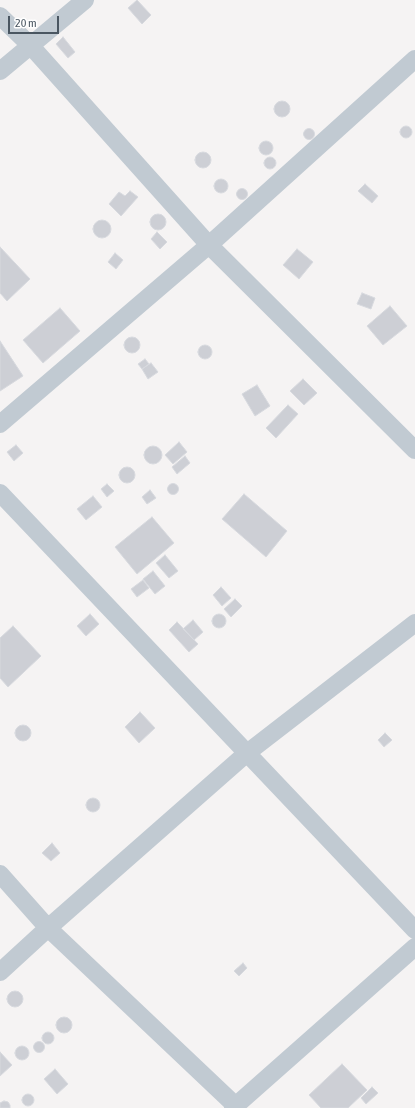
<!DOCTYPE html>
<html>
<head>
<meta charset="utf-8">
<style>
	body { margin:0 }
	#map { position:relative; width:415px; height:1108px; overflow:hidden; background:#f5f3f3; font-family:"Asap Condensed",sans-serif }
	canvas { display:block }
	.scale { position:absolute; left:8px; top:16px; width:51px; height:18px; box-sizing:border-box; border:2px solid #4a5661; border-top:0; padding-left:5px; font-size:12px; line-height:14px; white-space:nowrap; color:#4a5661; -webkit-text-stroke:3px #fff; paint-order:stroke }
</style>
</head>
<body>
<div id="map">
<canvas width="415" height="1108"></canvas>
<div class="scale">20 m</div>
</div>
<script>
const ctx = document.querySelector('canvas').getContext('2d');
ctx.lineJoin = 'round';
function paint(path, color) { ctx.fillStyle = color; ctx.fill(path, 'evenodd'); }
const shape = rows => new Path2D(rows.map(r => 'M' + r).join(''));
function stroke(path, color, width, dash) { ctx.strokeStyle = color; ctx.lineWidth = width; ctx.lineCap = dash ? 'butt' : 'round'; ctx.setLineDash(dash || []); ctx.stroke(path); }
const building = shape([
	[137,0,151,15,142,24,128,8,137,0],
	[63,37,75,52,68,58,56,44,63,37],
	'274 109a8 8 0 1 1 16 0a8 8 0 1 1-16 0Z',
	'400 132a6 6 0 1 1 12 0a6 6 0 1 1-12 0Z',
	'303.5 134a5.5 5.5 0 1 1 11 0a5.5 5.5 0 1 1-11 0Z',
	'259 148a7 7 0 1 1 14 0a7 7 0 1 1-14 0Z',
	'195 160a8 8 0 1 1 16 0a8 8 0 1 1-16 0Z',
	'264 163a6 6 0 1 1 12 0a6 6 0 1 1-12 0Z',
	'214 186a7 7 0 1 1 14 0a7 7 0 1 1-14 0Z',
	[365,184,378,196,372,203,358,191,365,184],
	'236.5 194a5.5 5.5 0 1 1 11 0a5.5 5.5 0 1 1-11 0Z',
	[130,191,138,197,121,216,109,204,119,192,125,196,130,191],
	'150 222a8 8 0 1 1 16 0a8 8 0 1 1-16 0Z',
	'93 229a9 9 0 1 1 18 0a9 9 0 1 1-18 0Z',
	[157,232,167,242,160,249,151,239,157,232],
	[0,247,30,279,7,301,0,293,0,247],
	[297,249,313,262,299,279,283,265,297,249],
	[115,253,123,260,116,269,108,262,115,253],
	[362,293,375,298,371,309,357,304,362,293],
	[390,306,407,326,383,345,367,326,390,306],
	[60,308,80,331,43,363,23,340,60,308],
	'124 345a8 8 0 1 1 16 0a8 8 0 1 1-16 0Z',
	[0,341,23,376,0,391,0,341],
	'198 352a7 7 0 1 1 14 0a7 7 0 1 1-14 0Z',
	[145,359,149,364,142,369,138,364,145,359],
	[151,363,158,372,148,379,142,369,151,363],
	[303,379,317,393,304,405,290,391,303,379],
	[257,385,270,406,255,416,242,394,257,385],
	[288,405,298,414,276,438,266,428,288,405],
	[179,442,187,452,173,464,165,455,179,442],
	[16,445,23,453,14,461,7,452,16,445],
	'144 455a9 9 0 1 1 18 0a9 9 0 1 1-18 0Z',
	[185,456,190,463,177,474,172,467,185,456],
	'119 475a8 8 0 1 1 16 0a8 8 0 1 1-16 0Z',
	'167.5 489a5.5 5.5 0 1 1 11 0a5.5 5.5 0 1 1-11 0Z',
	[107,484,114,491,107,497,101,489,107,484],
	[150,490,156,498,147,504,142,497,150,490],
	[244,494,287,531,266,557,222,519,244,494],
	[93,496,102,507,86,520,77,509,93,496],
	[152,517,174,543,137,574,115,547,152,517],
	[165,555,178,571,169,578,156,563,165,555],
	[153,571,165,586,155,594,143,579,153,571],
	[143,580,149,588,137,597,131,589,143,580],
	[221,587,231,598,222,606,213,595,221,587],
	[235,599,242,606,231,617,224,609,235,599],
	'212 621a7 7 0 1 1 14 0a7 7 0 1 1-14 0Z',
	[90,614,99,624,86,636,77,626,90,614],
	[193,620,203,632,194,640,183,629,193,620],
	[177,622,198,644,189,652,169,630,177,622],
	[13,626,41,656,8,687,0,678,0,638,13,626],
	[140,712,155,728,139,743,125,727,140,712],
	'15 733a8 8 0 1 1 16 0a8 8 0 1 1-16 0Z',
	[385,733,392,740,384,747,378,740,385,733],
	'86 805a7 7 0 1 1 14 0a7 7 0 1 1-14 0Z',
	[52,843,60,853,51,861,42,853,52,843],
	[243,963,247,968,239,976,234,971,243,963],
	'7 999a8 8 0 1 1 16 0a8 8 0 1 1-16 0Z',
	'56 1025a8 8 0 1 1 16 0a8 8 0 1 1-16 0Z',
	'42 1038a6 6 0 1 1 12 0a6 6 0 1 1-12 0Z',
	'33.5 1047a5.5 5.5 0 1 1 11 0a5.5 5.5 0 1 1-11 0Z',
	'15 1053a7 7 0 1 1 14 0a7 7 0 1 1-14 0Z',
	[0,1052,12,1065,0,1076,0,1052],
	[342,1064,367,1090,348,1108,321,1108,309,1095,342,1064],
	[55,1069,68,1084,57,1094,44,1079,55,1069],
	[372,1087,378,1093,366,1104,361,1098,372,1087],
	'22 1100a6 6 0 1 1 12 0a6 6 0 1 1-12 0Z',
	[4,1101,8,1102,10,1105,10,1108,0,1108,0,1103,4,1101]
]);
paint(building, '#cdcfd5');
stroke(building, '#d7d9de', 1);
stroke(shape([
	[0,16,30,45,209,245,415,450],
	[0,71,85,0],
	[0,424,209,245,415,59],
	[0,493,415,930],
	[0,874,48,928,236,1106],
	[0,972,48,928,247,753,415,623],
	[233,1108,415,947]
]), '#c1cad2', 18);
</script>
</body>
</html>
